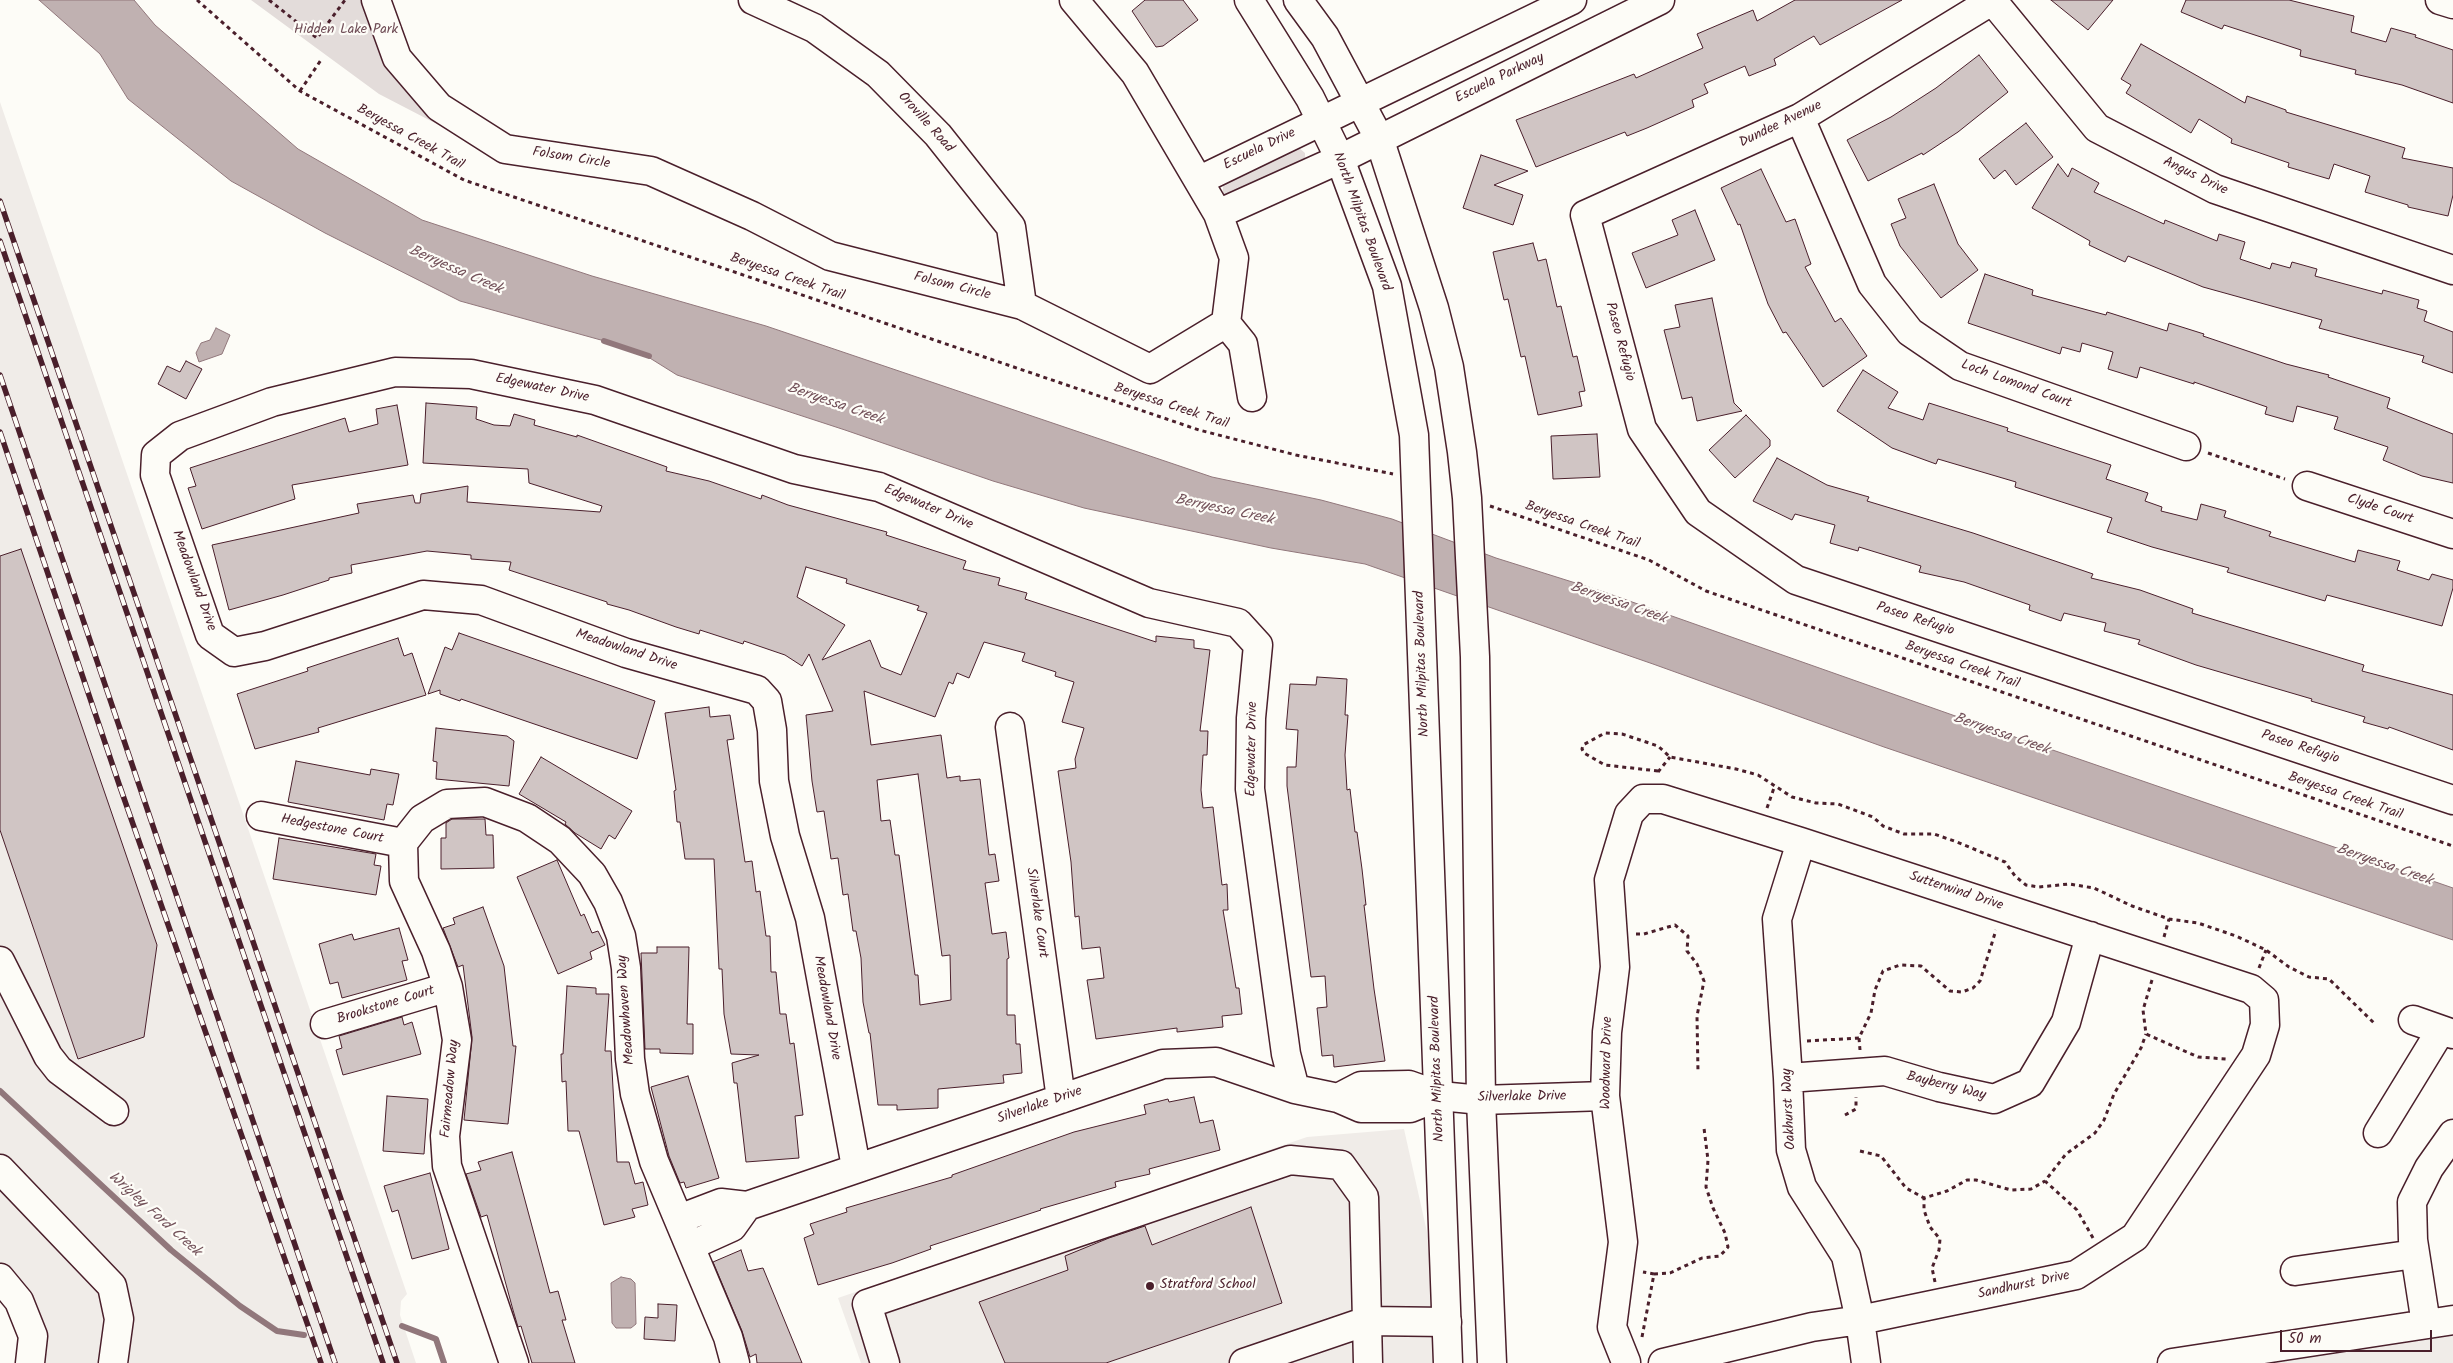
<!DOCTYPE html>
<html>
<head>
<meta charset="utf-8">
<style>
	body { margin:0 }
	#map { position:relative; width:2453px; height:1363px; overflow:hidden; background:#fdfcf7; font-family:Kalam,sans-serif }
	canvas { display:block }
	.scale { position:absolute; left:2280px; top:1330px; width:152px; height:22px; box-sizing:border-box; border:2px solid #4a1f2b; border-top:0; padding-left:6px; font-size:15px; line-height:18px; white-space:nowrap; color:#4a1f2b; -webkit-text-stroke:4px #fdfcf7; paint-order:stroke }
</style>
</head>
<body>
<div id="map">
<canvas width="2453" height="1363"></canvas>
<div class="scale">50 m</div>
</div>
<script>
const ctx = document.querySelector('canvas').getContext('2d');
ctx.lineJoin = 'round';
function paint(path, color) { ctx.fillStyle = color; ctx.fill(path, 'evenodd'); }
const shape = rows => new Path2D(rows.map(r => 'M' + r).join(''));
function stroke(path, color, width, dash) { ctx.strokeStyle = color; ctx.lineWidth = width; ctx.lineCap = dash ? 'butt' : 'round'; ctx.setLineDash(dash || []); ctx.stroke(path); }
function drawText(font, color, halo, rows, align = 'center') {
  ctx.font = font + ' Kalam,sans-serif'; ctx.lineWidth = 4.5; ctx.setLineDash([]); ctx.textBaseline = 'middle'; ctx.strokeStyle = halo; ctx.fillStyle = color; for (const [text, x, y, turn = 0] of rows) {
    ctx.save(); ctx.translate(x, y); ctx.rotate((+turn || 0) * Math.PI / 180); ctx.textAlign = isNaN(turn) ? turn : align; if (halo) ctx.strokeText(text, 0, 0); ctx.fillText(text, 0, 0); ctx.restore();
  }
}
paint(shape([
	[0,102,407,1294,401,1301,400,1315,416,1363,30,1363,0,1278],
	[1404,1129,1447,1322,1448,1363,861,1363,838,1298,1307,1137],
	[2453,1320,2453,1363,2172,1363]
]), '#f0ece8');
paint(shape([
	[251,0,370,0,385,52,487,150,379,94],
	[1298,147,1305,153,1305,160,1226,196,1223,193,1223,183]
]), '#e3dcda');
const water = shape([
	[39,0,134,0,155,25,298,149,422,220,592,276,766,326,1212,477,1321,500,1392,519,1496,558,1601,591,2012,736,2453,888,2453,940,1884,747,1653,664,1365,564,1271,548,1084,508,993,481,845,430,677,375,637,350,460,301,325,233,231,181,128,99,100,54,39,0],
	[216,328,230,335,222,354,199,362,196,353,201,343,210,340,216,328],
	[621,1277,631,1279,635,1283,636,1324,631,1328,616,1328,612,1323,611,1283,621,1277]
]);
paint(water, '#c0b1b1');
stroke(water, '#91777b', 1);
stroke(shape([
	[604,341,649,356],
	[0,1091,171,1250,240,1306,277,1331,304,1335],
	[402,1326,436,1339,444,1363]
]), '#91777b', 6);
const building = shape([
	[1145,0,1183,0,1198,20,1163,46,1156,47,1132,11,1145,0],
	[1795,0,1902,0,1820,45,1814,36,1774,59,1776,65,1749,76,1745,66,1704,84,1708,93,1692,100,1694,107,1647,128,1627,136,1625,132,1536,167,1516,120,1634,74,1636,78,1703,48,1697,34,1753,10,1757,21,1795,0],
	[2051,0,2113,0,2088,30,2051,0],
	[2186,0,2289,0,2354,16,2351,32,2386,42,2391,28,2416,35,2415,37,2453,50,2453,103,2402,85,2355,74,2356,70,2300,56,2301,50,2224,25,2222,29,2181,12,2186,0],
	[2141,44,2245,103,2247,96,2286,110,2286,112,2405,148,2402,158,2453,168,2453,195,2448,216,2408,207,2408,205,2365,192,2370,176,2334,164,2329,179,2288,167,2289,163,2231,143,2232,139,2199,119,2191,133,2126,93,2131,85,2121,79,2141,44],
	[1979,55,2008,92,1958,132,1923,155,1922,153,1868,181,1847,140,1891,117,1936,88,1979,55],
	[2026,123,2053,157,2016,185,2005,170,1994,179,1979,159,2026,123],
	[1481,155,1528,171,1494,185,1523,195,1513,225,1463,208,1481,155],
	[2058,164,2068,177,2072,168,2099,183,2094,192,2164,224,2165,220,2217,241,2219,234,2245,242,2240,259,2270,269,2272,263,2290,268,2292,262,2317,269,2315,276,2382,294,2383,290,2419,300,2417,308,2427,311,2424,321,2453,332,2453,373,2422,362,2424,356,2319,328,2322,320,2203,287,2128,256,2125,262,2089,245,2090,241,2032,208,2058,164],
	[1761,169,1786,222,1795,219,1811,264,1805,267,1835,322,1841,318,1867,356,1823,387,1786,332,1783,333,1768,304,1740,224,1738,225,1721,188,1761,169],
	[1934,184,1958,244,1978,270,1941,298,1900,246,1891,224,1906,218,1898,199,1934,184],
	[1695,210,1715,260,1646,288,1632,253,1678,235,1672,220,1695,210],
	[1533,243,1538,261,1546,259,1557,307,1561,306,1573,357,1577,356,1585,391,1579,392,1582,406,1538,415,1525,356,1521,357,1508,299,1504,300,1493,252,1533,243],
	[1985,274,2033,290,2032,295,2106,315,2107,312,2167,331,2169,323,2204,334,2203,336,2286,364,2329,375,2328,377,2390,398,2387,408,2453,434,2453,483,2422,476,2383,460,2388,447,2334,429,2338,417,2297,406,2293,422,2265,414,2267,407,2194,382,2194,384,2140,367,2137,378,2108,369,2113,352,2082,343,2080,352,2062,347,2060,354,1968,323,1985,274],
	[1712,298,1734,403,1742,411,1697,421,1692,397,1682,399,1664,330,1680,327,1675,305,1712,298],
	[186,361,202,369,186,399,158,384,167,366,180,372,186,361],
	[1863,370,1898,392,1888,408,1923,420,1929,403,2008,428,2007,431,2111,465,2106,479,2148,493,2145,501,2162,507,2161,511,2197,520,2201,504,2226,511,2224,517,2271,532,2269,536,2355,562,2358,550,2400,561,2397,570,2429,580,2432,574,2453,580,2453,588,2442,626,2327,595,2325,601,2227,572,2229,568,2152,547,2107,532,2112,518,2015,487,2016,482,1938,459,1936,464,1892,448,1837,411,1863,370],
	[426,403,477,407,476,419,494,425,510,426,514,414,535,420,534,425,577,437,577,435,667,467,666,471,709,481,761,499,762,495,788,505,887,532,886,535,966,561,963,569,1000,578,998,585,1027,593,1025,599,1156,642,1156,636,1194,640,1194,648,1210,650,1200,731,1208,731,1207,755,1203,755,1201,790,1203,808,1213,807,1222,885,1227,884,1228,910,1223,910,1236,988,1239,988,1242,1014,1222,1016,1223,1027,1177,1032,1177,1028,1096,1039,1087,980,1104,978,1100,947,1082,949,1079,916,1075,917,1071,862,1058,771,1076,768,1075,759,1084,728,1062,722,1074,682,1055,676,1056,672,1022,661,1025,653,984,642,969,678,957,673,953,684,949,682,935,717,864,691,871,745,941,735,947,778,960,776,960,781,980,779,989,855,995,854,999,881,985,883,992,934,1006,932,1009,958,1007,959,1007,1015,1015,1015,1016,1044,1020,1044,1022,1073,1003,1075,1004,1083,938,1089,938,1108,897,1110,897,1105,878,1105,870,1033,869,1033,863,1002,861,958,856,931,853,931,848,894,843,895,838,858,831,859,824,811,817,812,812,781,806,715,833,711,809,654,802,666,785,655,744,641,743,644,700,630,699,634,676,627,629,610,607,604,607,602,509,570,511,562,471,559,471,555,427,551,351,565,352,573,329,578,329,580,283,595,229,610,212,545,359,513,357,504,413,495,415,503,420,503,421,494,468,486,467,502,600,512,602,506,529,483,528,469,423,463,426,403],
	[806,567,847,579,846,583,919,606,917,610,927,613,901,675,881,667,870,640,822,660,845,625,797,597,806,567],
	[918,774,942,956,950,955,951,1000,920,1005,918,975,915,975,899,855,895,855,890,820,881,821,877,780,918,774],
	[397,405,408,465,292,485,295,499,202,529,188,488,196,486,190,468,345,418,349,432,378,424,376,409,397,405],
	[1746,415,1770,440,1770,446,1735,478,1709,450,1746,415],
	[1597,434,1600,477,1553,479,1551,436,1597,434],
	[1777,458,1827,485,1869,497,1867,501,1973,533,2093,574,2091,578,2140,590,2193,609,2192,613,2364,665,2362,671,2453,695,2453,750,2389,727,2388,729,2363,722,2365,717,2311,701,2312,699,2196,665,2138,644,2140,640,2104,631,2106,623,2064,613,2061,621,2029,610,2030,605,1964,582,1919,572,1921,566,1859,547,1858,551,1830,543,1835,525,1795,514,1792,520,1753,501,1777,458],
	[21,549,157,945,144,1037,78,1059,0,830,0,556,21,549],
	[459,633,655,701,637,759,461,699,460,701,440,694,440,690,428,694,445,647,452,650,459,633],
	[398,638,404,656,412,653,426,695,318,728,319,732,255,749,237,694,308,671,307,668,398,638],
	[1317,677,1347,679,1345,715,1348,715,1345,755,1347,790,1350,789,1355,832,1357,832,1362,869,1366,905,1364,905,1374,989,1385,1061,1334,1067,1333,1055,1322,1056,1317,1008,1327,1007,1325,976,1311,977,1287,786,1287,767,1296,767,1298,730,1286,729,1290,684,1316,685,1317,677],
	[709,707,710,717,730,715,734,739,727,740,745,862,752,861,756,892,760,891,766,936,770,936,771,972,776,972,780,1014,786,1014,790,1044,794,1043,803,1115,795,1116,799,1158,746,1162,737,1083,734,1083,732,1063,759,1055,731,1054,724,1014,722,969,719,969,714,859,685,859,680,822,677,822,674,791,676,790,665,713,709,707],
	[436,728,507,736,514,741,509,786,436,779,437,762,433,761,436,728],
	[541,757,632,811,615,839,609,835,601,849,575,833,565,824,566,822,519,794,541,757],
	[296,761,370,775,371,769,399,774,393,805,387,804,384,820,288,802,296,761],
	[452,819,485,819,486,835,493,835,494,868,441,869,441,838,446,838,446,823,452,819],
	[279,838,376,854,374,865,381,866,376,895,273,879,279,838],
	[557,860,581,916,584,914,592,933,598,931,605,945,590,952,592,959,558,974,517,877,557,860],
	[483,907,504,966,513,1046,516,1046,508,1124,464,1120,472,1037,463,965,458,967,443,928,455,924,453,918,483,907],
	[399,928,408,960,402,961,407,980,342,998,338,982,330,984,319,944,352,934,354,940,399,928],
	[657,947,689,947,687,1024,693,1024,693,1054,660,1053,660,1049,645,1049,641,953,657,953,657,947],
	[567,986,596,988,596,994,609,994,605,1051,611,1051,617,1162,629,1162,635,1184,643,1182,648,1205,632,1209,635,1217,604,1225,579,1131,568,1131,566,1081,562,1082,561,1054,563,1054,567,986],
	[402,1017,404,1025,412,1022,421,1054,343,1075,336,1050,342,1048,339,1036,402,1017],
	[688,1076,719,1178,686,1188,684,1182,680,1183,669,1156,651,1087,688,1076],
	[387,1096,428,1099,424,1154,383,1151,387,1096],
	[1194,1097,1200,1123,1213,1120,1220,1150,1149,1169,1150,1174,1115,1182,1116,1187,1040,1209,1041,1210,930,1246,931,1249,892,1263,818,1285,804,1238,814,1234,810,1224,847,1212,846,1208,952,1177,952,1175,1074,1132,1146,1114,1144,1105,1168,1099,1169,1102,1194,1097],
	[512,1152,550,1293,558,1291,566,1320,562,1320,575,1363,532,1363,521,1326,518,1327,513,1310,487,1215,481,1217,466,1174,481,1170,478,1162,512,1152],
	[430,1173,449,1249,412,1259,398,1210,392,1212,384,1186,430,1173],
	[1251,1207,1282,1303,1106,1363,1005,1363,979,1302,1068,1270,1065,1256,1109,1238,1145,1226,1152,1245,1251,1207],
	[741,1250,748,1271,763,1268,802,1363,757,1363,756,1354,750,1357,742,1331,713,1262,741,1250],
	[658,1304,677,1305,675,1341,644,1339,645,1317,658,1318,658,1304]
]);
paint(building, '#d0c5c4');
stroke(building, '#4a1f2b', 1);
const minor = shape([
	[376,0,397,58,439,107,505,149,651,171,752,216,830,256,1022,305,1150,369,1226,323],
	[753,0,814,28,878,74,938,135,1011,227,1022,305],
	[1074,0,1135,73,1218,214,1234,258,1226,323],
	[1992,0,2097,128,2215,189,2453,270],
	[1993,0,1800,118,1585,215,1642,429,1698,512,1796,580,2453,800],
	[2440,0,2453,4],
	[1800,118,1872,284,1910,332,1960,366,2186,446],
	[1200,180,1572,0],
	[1218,214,1340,159,1660,0],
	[1226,323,1243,344,1252,397],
	[2307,486,2453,534],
	[1010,727,1061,1099],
	[261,816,403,843],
	[1801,842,1777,919,1788,1078,1791,1150,1802,1187,1846,1256,1860,1320,1866,1363],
	[403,843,422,819,447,804,485,802,527,818,560,840,592,874,608,902,621,936,626,968,630,1059,635,1094,654,1161,728,1337,735,1363],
	[403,843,404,881,436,951,448,987,457,1040,445,1136,447,1166,514,1363],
	[0,961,48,1056,59,1070,114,1111],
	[2413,1020,2453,1034],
	[325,1024,448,987],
	[1788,1078,1885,1071,1939,1087,1994,1099,2030,1083,2066,1022,2090,936],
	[1338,1098,1361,1086,1409,1085,1440,1096,1481,1100,1605,1096],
	[2378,1133,2441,1030],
	[856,1167,810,918,785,836,774,781,772,730,767,701,757,690,626,653,481,600,423,595,265,646,234,652,210,635,155,475,156,455,180,436,272,402,395,372,471,374,595,400,794,469,879,487,1149,603,1238,623,1258,645,1251,718,1250,789,1286,1054,1295,1089],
	[0,1169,112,1286,119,1319,113,1363],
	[679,1219,721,1203,747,1206,1163,1064,1216,1062,1295,1089,1338,1098,1361,1108,1410,1108,1440,1096],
	[690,1246,732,1227,747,1206],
	[2295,1271,2415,1254],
	[0,1278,19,1301,33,1336,30,1363],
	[2426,1324,2413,1240,2412,1202,2429,1168,2453,1134],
	[1626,1362,1612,1327,1623,1242,1605,1096,1607,1032,1615,967,1609,880,1629,814,1643,799,1663,799,1801,842,2251,989,2264,1000,2265,1025,2256,1055,2135,1237,2076,1275,1860,1320,1812,1327,1663,1363],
	[885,1363,867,1304,1290,1160,1341,1165,1364,1197,1368,1363],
	[1244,1363,1367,1321,1447,1322],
	[2172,1363,2453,1320]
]);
const major = shape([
	[1249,0,1310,98,1340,159,1387,286,1414,435,1448,1363],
	[1298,0,1325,37,1379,138,1434,308,1449,367,1462,452,1467,498,1475,657,1481,1100,1492,1363]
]);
stroke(minor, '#4a1f2b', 31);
stroke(major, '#4a1f2b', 31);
stroke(shape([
	[197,0,300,91,464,180,1199,430,1296,455,1393,474],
	[269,0,317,38,345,0],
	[300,91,321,60],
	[2208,453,2285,479],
	[1490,506,1649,560,1706,591,2453,846],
	[1658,771,1605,765,1584,753,1582,749,1583,745,1605,733,1622,734,1658,746,1670,757,1736,769,1758,775,1792,797,1816,803,1838,804,1873,817,1883,826,1904,834,1934,834,1957,842,2005,862,2015,876,2026,885,2039,887,2069,884,2094,888,2132,906,2169,919,2198,923,2236,936,2266,950,2289,967,2309,977,2329,979,2374,1023],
	[1658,772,1670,757],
	[1767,808,1775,785],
	[1636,934,1644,934,1675,925,1688,936,1687,951,1697,964,1704,981,1697,1016,1698,1072],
	[2164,937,2169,919],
	[2259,968,2266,950],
	[2152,980,2143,1010,2146,1034,2198,1057,2226,1059],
	[1807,1041,1859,1038],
	[1860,1050,1859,1038,1871,1013,1875,990,1883,971,1900,965,1921,966,1950,991,1962,992,1973,988,1980,981,1996,930],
	[1845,1115,1856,1109,1856,1097],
	[1860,1151,1881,1156,1906,1188,1924,1198],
	[2093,1238,2077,1210,2045,1181,2066,1154,2095,1133,2104,1120,2114,1094,2141,1048,2146,1034],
	[1654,1274,1670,1273,1702,1258,1720,1256,1728,1247,1725,1233,1713,1208,1706,1187,1708,1160,1704,1128],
	[1935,1282,1932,1268,1939,1250,1940,1239,1930,1227,1924,1210,1924,1198,1947,1191,1967,1180,1976,1180,2011,1190,2031,1189,2045,1181],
	[1642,1337,1654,1274,1643,1272]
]), '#4a1f2b', 3, [4, 4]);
stroke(minor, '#fdfcf7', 28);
stroke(major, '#fdfcf7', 28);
const rail = shape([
	[0,201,397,1363],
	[0,241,383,1363],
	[0,375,335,1363],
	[0,432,119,784,321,1363]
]);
stroke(rail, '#4a1f2b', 5.5);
stroke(rail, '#fdfcf7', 4, [11]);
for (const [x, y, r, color] of [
	[1150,1286,5,"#4a1f2b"]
]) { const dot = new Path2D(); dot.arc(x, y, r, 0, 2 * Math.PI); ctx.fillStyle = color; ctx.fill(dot); stroke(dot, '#fdfcf7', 2); }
drawText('14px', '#704e57', '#fdfcf7', [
	["Hidden Lake Park",346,31]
]);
drawText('14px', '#4a1f2b', '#fdfcf7', [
	["Escuela Parkway",1500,79,-26],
	["Oroville Road",925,123,48],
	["Dundee Avenue",1781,125,-26],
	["Beryessa Creek Trail",410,138,29],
	["Escuela Drive",1260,150,-26],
	["Folsom Circle",571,159,9],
	["Angus Drive",2195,177,26],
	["North Milpitas Boulevard",1361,222,70],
	["Beryessa Creek Trail",787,278,19],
	["Folsom Circle",952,287,14],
	["Paseo Refugio",1619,342,75],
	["Loch Lomond Court",2016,385,20],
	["Edgewater Drive",542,389,12],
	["Beryessa Creek Trail",1171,407,18],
	["Edgewater Drive",928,508,23],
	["Clyde Court",2380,510,18],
	["Beryessa Creek Trail",1582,526,19],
	["Meadowland Drive",193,581,70],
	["Paseo Refugio",1915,620,18],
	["Meadowland Drive",626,651,18],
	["North Milpitas Boulevard",1423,664,-92],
	["Beryessa Creek Trail",1962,666,19],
	["Paseo Refugio",2300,748,18],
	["Edgewater Drive",1253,749,-89],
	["Beryessa Creek Trail",2345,797,19],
	["Hedgestone Court",332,830,11],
	["Sutterwind Drive",1956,892,18],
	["Silverlake Court",1036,913,82],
	["Brookstone Court",386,1006,-17],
	["Meadowland Drive",826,1008,80],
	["Meadowhaven Way",627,1010,-94],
	["Woodward Drive",1608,1063,-89],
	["North Milpitas Boulevard",1438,1069,-92],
	["Bayberry Way",1946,1087,14],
	["Fairmeadow Way",451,1089,-85],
	["Silverlake Drive",1522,1098,-1],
	["Silverlake Drive",1040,1106,-19],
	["Oakhurst Way",1790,1109,-93],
	["Sandhurst Drive",2024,1286,-12]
]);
drawText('14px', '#4a1f2b', '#fdfcf7', [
	["Stratford School",1160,1286]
], 'left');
drawText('italic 15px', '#73525a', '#fdfcf7', [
	["Berryessa Creek",455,271,24],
	["Berryessa Creek",835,405,19],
	["Berryessa Creek",1224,511,12],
	["Berryessa Creek",1618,604,19],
	["Berryessa Creek",2001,735,19],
	["Berryessa Creek",2384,866,19],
	["Wrigley Ford Creek",154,1215,42]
]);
</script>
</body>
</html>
